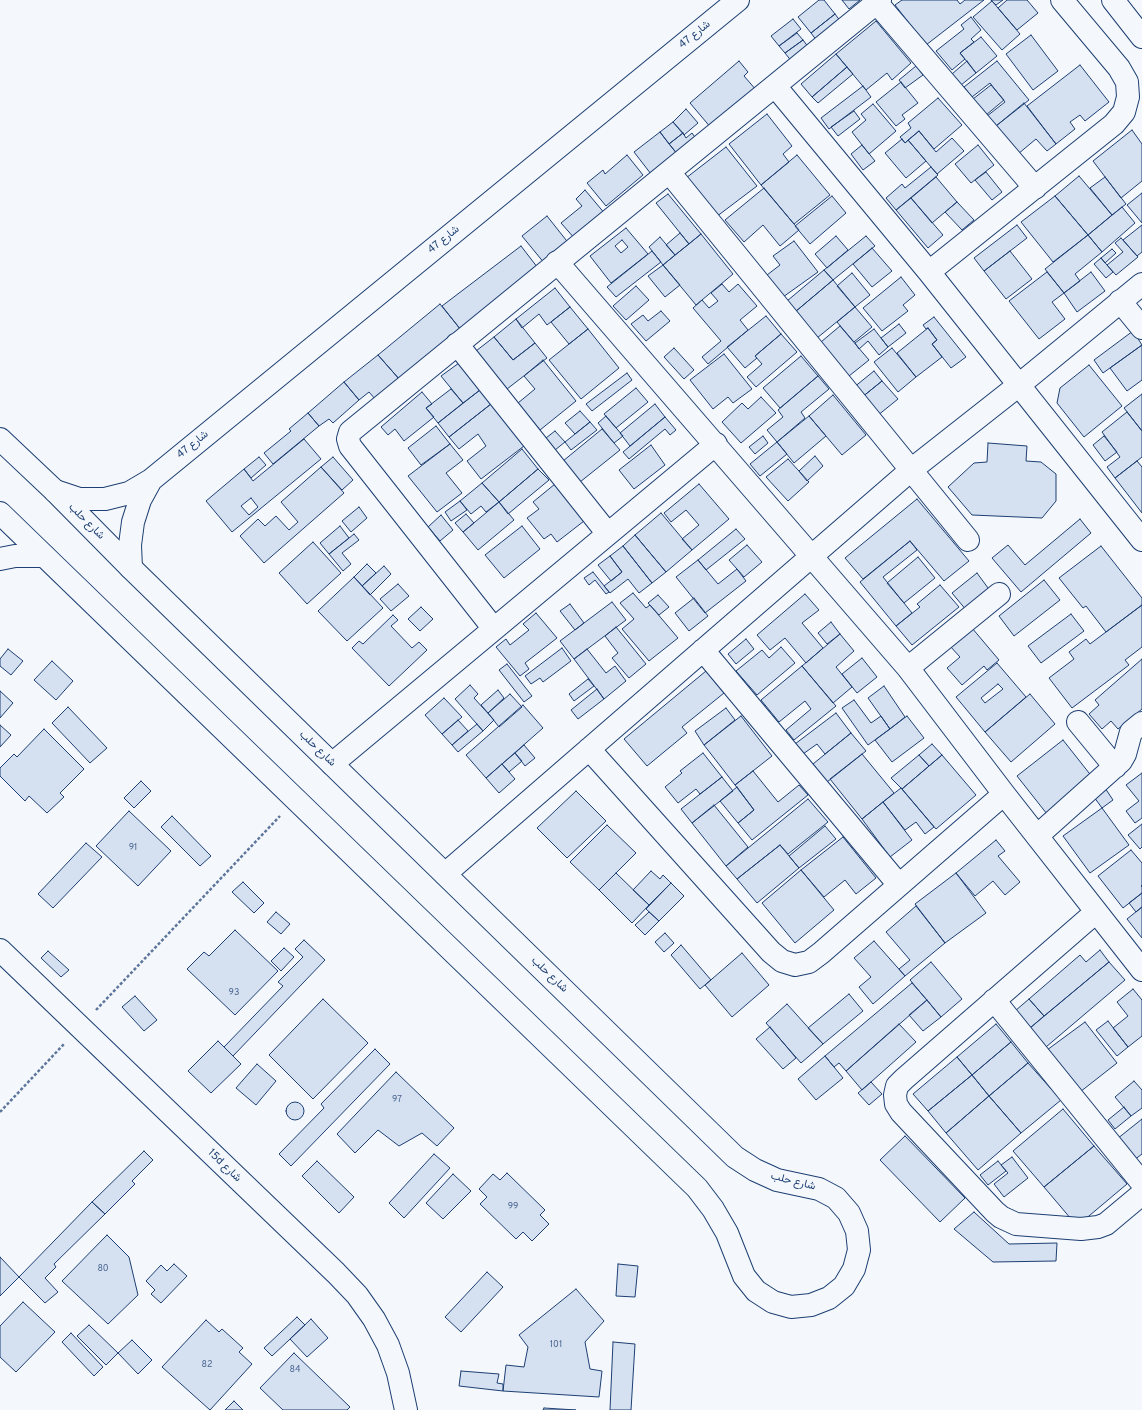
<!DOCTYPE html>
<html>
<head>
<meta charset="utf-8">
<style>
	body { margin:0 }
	canvas { display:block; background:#f4f7fb }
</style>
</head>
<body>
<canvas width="1142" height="1410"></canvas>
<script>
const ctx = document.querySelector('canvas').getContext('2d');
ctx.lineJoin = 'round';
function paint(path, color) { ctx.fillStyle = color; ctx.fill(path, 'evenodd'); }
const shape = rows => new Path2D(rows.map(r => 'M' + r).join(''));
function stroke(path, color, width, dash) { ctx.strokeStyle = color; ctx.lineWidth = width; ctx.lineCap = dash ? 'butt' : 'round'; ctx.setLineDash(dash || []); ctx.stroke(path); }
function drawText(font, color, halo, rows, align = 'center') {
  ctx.font = font + ' Overpass,Vazirmatn,sans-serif'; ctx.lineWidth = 3; ctx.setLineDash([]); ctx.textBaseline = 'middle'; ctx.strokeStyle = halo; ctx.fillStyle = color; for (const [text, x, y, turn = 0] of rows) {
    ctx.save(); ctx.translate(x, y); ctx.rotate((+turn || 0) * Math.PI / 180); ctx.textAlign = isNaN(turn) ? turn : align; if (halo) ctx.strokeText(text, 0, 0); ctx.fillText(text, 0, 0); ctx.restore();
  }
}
const building = shape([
	[819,0,824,0,835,14,811,33,798,17,819,0],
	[842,0,860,0,849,9,842,0],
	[902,0,957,0,960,4,965,0,984,0,926,45,895,5,902,0],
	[991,0,1003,0,996,5,991,0],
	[1007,0,1027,0,1038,13,1017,30,998,8,1007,0],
	[992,1,1020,34,1002,50,973,17,992,1],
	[835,14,844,26,820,45,811,33,835,14],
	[971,17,981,30,971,39,974,42,960,53,965,59,952,70,936,51,964,29,961,25,971,17],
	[793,19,801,29,779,46,771,36,793,19],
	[876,21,911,63,892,80,887,73,866,90,836,54,876,21],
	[797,33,803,40,785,53,779,46,797,33],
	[1031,35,1058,71,1033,90,1006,54,1031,35],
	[981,37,997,56,976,73,960,53,981,37],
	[803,40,809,48,792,62,785,53,803,40],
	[836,54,847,67,812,97,801,84,836,54],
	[739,61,748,72,744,76,757,91,712,129,690,103,739,61],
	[967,61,976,73,961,85,952,74,967,61],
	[997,61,1029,100,996,126,987,116,1005,102,990,83,972,97,964,87,997,61],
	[1080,65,1109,102,1085,121,1080,115,1070,122,1075,129,1056,144,1027,106,1080,65],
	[916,66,923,75,905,88,899,80,916,66],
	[847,67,853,74,818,103,812,97,847,67],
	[901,82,918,103,902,115,905,119,896,126,876,102,901,82],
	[991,85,1004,100,986,115,973,99,991,85],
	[863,86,871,97,829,129,821,118,863,86],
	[938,98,962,125,934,149,919,131,905,143,900,137,911,128,908,123,938,98],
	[1024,103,1056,144,1047,151,1036,139,1018,154,996,126,1024,103],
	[873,104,896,131,869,154,852,132,866,120,861,114,873,104],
	[686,109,698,123,684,135,673,122,686,109],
	[854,111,860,119,838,136,831,127,854,111],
	[767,114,792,146,783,154,789,162,761,185,729,144,767,114],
	[673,122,683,133,669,144,660,132,673,122],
	[1132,130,1142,144,1142,181,1121,198,1093,161,1132,130],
	[919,131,936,152,952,138,964,151,937,174,908,140,919,131],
	[660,132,677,154,651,174,634,152,660,132],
	[683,133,686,138,692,133,699,143,681,158,669,144,683,133],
	[902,139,905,143,908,140,926,161,906,178,885,153,902,139],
	[862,145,875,161,863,170,851,154,862,145],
	[978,145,994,165,971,183,955,164,978,145],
	[726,147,757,186,716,217,686,178,726,147],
	[627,155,643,175,606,206,587,183,603,170,605,174,627,155],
	[797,155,830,195,794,224,761,185,797,155],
	[931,167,938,175,896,210,886,198,902,184,905,188,931,167],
	[986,172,1002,192,992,200,975,180,986,172],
	[1079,176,1112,215,1088,235,1055,196,1079,176],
	[936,177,957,202,932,223,911,198,936,177],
	[1105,177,1126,204,1112,215,1090,188,1105,177],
	[764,188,799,230,780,246,763,225,744,242,725,220,764,188],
	[585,190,606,215,576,240,561,223,582,206,576,199,585,190],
	[1142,193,1142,223,1127,205,1142,193],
	[668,194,701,234,689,244,656,203,668,194],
	[832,196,846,213,810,244,795,226,832,196],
	[1055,196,1088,235,1053,262,1021,222,1055,196],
	[911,198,943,235,928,248,896,210,911,198],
	[957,202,974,220,962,230,945,212,957,202],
	[1122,207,1135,223,1102,252,1088,235,1122,207],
	[547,216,570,245,545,264,522,236,547,216],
	[1017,225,1027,238,984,271,974,258,1017,225],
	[1142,225,1142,252,1137,256,1123,240,1142,225],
	[626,228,648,254,611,283,590,256,626,228],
	[622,240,628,247,621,253,615,246,622,240],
	[680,233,689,244,675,255,666,245,680,233],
	[701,234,733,274,696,305,663,265,701,234],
	[1088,235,1102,252,1075,274,1080,281,1064,293,1045,269,1088,235],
	[836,236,848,250,827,268,815,254,836,236],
	[866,236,875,246,833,280,824,270,866,236],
	[660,237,675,255,663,265,649,247,660,237],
	[1121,238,1138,257,1116,275,1107,265,1123,252,1115,243,1121,238],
	[794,241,818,272,783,297,767,275,780,265,773,256,794,241],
	[521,246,541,272,461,330,442,306,521,246],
	[872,248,892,271,872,287,853,264,872,248],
	[1112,249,1116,253,1105,263,1101,258,1112,249],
	[652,251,661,262,616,297,607,287,652,251],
	[1010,251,1032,279,1006,299,984,271,1010,251],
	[1101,258,1113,272,1106,278,1094,264,1101,258],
	[663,265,680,285,665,297,648,276,663,265],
	[824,270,833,280,795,312,787,301,824,270],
	[1047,272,1064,293,1052,302,1065,319,1039,339,1009,301,1047,272],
	[1091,272,1105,291,1077,312,1064,293,1091,272],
	[852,273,870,295,855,307,837,286,852,273],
	[901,277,915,295,903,305,908,311,882,331,863,308,901,277],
	[833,280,855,307,817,338,795,312,833,280],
	[722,284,729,292,738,284,757,306,740,320,748,330,708,364,702,357,721,341,693,308,702,300,709,308,718,301,711,293,722,284],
	[636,286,649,300,626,320,613,306,636,286],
	[555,288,570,307,547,325,539,314,522,328,516,319,555,288],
	[440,304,461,330,400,380,378,355,440,304],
	[570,307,588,329,569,344,551,322,570,307],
	[855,307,872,327,854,342,837,322,855,307],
	[661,311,670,321,646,341,631,324,643,315,648,321,661,311],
	[766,316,781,334,755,356,757,358,745,368,727,347,766,316],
	[934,317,966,357,951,368,932,344,937,340,928,328,926,329,923,325,934,317],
	[516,319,535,343,513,360,494,337,516,319],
	[899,324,906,333,888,347,881,338,899,324],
	[840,326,869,360,849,376,821,342,840,326],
	[928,328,937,340,932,344,942,357,916,377,897,353,928,328],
	[588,329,619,368,581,399,549,360,588,329],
	[874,329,888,347,879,355,868,341,859,349,855,343,874,329],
	[1133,331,1142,345,1103,373,1094,360,1133,331],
	[781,334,797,352,756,387,747,377,762,364,755,356,781,334],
	[494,337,513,360,535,343,547,358,507,389,476,351,494,337],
	[1142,345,1142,380,1127,391,1110,368,1142,345],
	[674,348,694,370,684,379,664,357,674,348],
	[892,348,916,377,898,392,874,362,892,348],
	[724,354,752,389,733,403,728,397,713,409,690,380,724,354],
	[378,355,400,380,376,400,369,392,359,400,344,382,378,355],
	[801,356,818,376,780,408,763,388,801,356],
	[543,360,576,401,540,430,518,403,535,389,524,376,543,360],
	[459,363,480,390,463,403,441,376,459,363],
	[1089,365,1122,406,1084,437,1057,403,1060,388,1089,365],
	[874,371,882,381,861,398,853,388,874,371],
	[627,373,632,380,592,411,586,404,627,373],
	[818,376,829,389,801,412,805,418,777,442,767,430,783,417,778,410,818,376],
	[882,381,898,399,877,416,861,398,882,381],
	[344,382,359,400,333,423,329,419,319,426,308,413,344,382],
	[636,388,648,402,616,428,604,414,636,388],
	[451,389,463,403,438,423,426,408,451,389],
	[480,390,491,404,449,437,438,423,480,390],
	[422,392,432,404,426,408,434,417,404,441,395,429,388,435,381,427,422,392],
	[1142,394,1142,431,1124,408,1142,394],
	[833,395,866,435,842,455,809,416,833,395],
	[761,397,776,413,741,443,722,422,742,403,748,409,761,397],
	[491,404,524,446,481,479,467,461,486,446,478,434,459,449,449,437,491,404],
	[655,404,665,417,630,446,620,433,655,404],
	[580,411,590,422,575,434,565,423,580,411],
	[1127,412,1142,431,1142,457,1115,478,1107,467,1120,457,1102,432,1127,412],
	[308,413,319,426,273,464,264,453,291,431,289,429,308,413],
	[606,416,623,436,614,443,598,423,606,416],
	[809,416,826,436,794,463,777,442,809,416],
	[665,417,676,430,670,435,665,429,629,459,623,452,665,417],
	[590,422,597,430,571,450,565,442,590,422],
	[436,426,450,444,421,465,408,448,436,426],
	[602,429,620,450,580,482,563,461,602,429],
	[555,431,565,442,555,450,546,438,555,431],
	[763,436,768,443,755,454,749,447,763,436],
	[1104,436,1117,452,1105,461,1093,445,1104,436],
	[304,439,321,459,232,532,206,501,244,469,253,481,304,439],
	[251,498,258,507,249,515,241,506,251,498],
	[777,442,787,454,760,476,750,464,777,442],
	[988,443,1027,446,1026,461,1041,462,1056,474,1056,501,1042,518,972,515,948,487,974,463,987,462,988,443],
	[450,444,463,460,446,473,462,493,437,512,408,476,450,444],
	[651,445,665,465,634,489,619,470,651,445],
	[522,449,538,469,499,502,482,483,522,449],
	[815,456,823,466,807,481,799,471,815,456],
	[259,457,266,465,251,478,244,469,259,457],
	[333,457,353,480,342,490,321,467,333,457],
	[788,459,809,482,788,501,766,477,788,459],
	[1137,461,1142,467,1142,513,1115,478,1137,461],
	[321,467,344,493,264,563,240,536,258,519,265,526,276,516,289,530,298,522,281,502,321,467],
	[538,469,549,480,508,514,499,502,538,469],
	[482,483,499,502,486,512,481,506,471,514,460,501,482,483],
	[555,484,584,521,557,542,551,534,544,539,527,518,539,509,533,502,555,484],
	[699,484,729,519,692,550,682,539,699,525,686,510,671,522,664,513,699,484],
	[917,499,969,561,944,581,910,541,863,579,845,558,917,499],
	[460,501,467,510,451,521,445,512,460,501],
	[499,502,514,520,478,550,463,532,499,502],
	[359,507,367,518,351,532,342,521,359,507],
	[661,513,692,550,666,572,635,535,661,513],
	[466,514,474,523,463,532,455,523,466,514],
	[441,515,453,530,440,541,428,527,441,515],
	[1080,519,1091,533,1021,592,992,558,1008,545,1025,565,1080,519],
	[340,526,349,538,329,554,320,543,340,526],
	[522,526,540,549,504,578,485,555,522,526],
	[736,529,745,539,706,570,698,560,736,529],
	[354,534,359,540,342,553,351,564,343,571,329,554,354,534],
	[635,535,666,572,652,583,623,546,635,535],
	[910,541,917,550,883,577,912,613,896,626,860,582,910,541],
	[313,542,341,573,307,604,279,573,313,542],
	[747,545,762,562,744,577,729,560,747,545],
	[623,546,652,583,639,593,628,579,610,593,604,586,622,572,610,556,623,546],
	[1101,546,1142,598,1142,605,1106,632,1086,606,1083,608,1059,578,1101,546],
	[610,556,622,572,611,581,598,565,610,556],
	[918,557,935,578,904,603,887,583,918,557],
	[698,560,718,584,737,569,746,581,705,613,676,577,698,560],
	[367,564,376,573,362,586,354,577,367,564],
	[384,566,391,574,370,595,362,586,384,566],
	[593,572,609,592,606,594,595,580,589,585,584,578,593,572],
	[977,573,991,592,967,611,952,593,977,573],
	[354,577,383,608,347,641,318,611,354,577],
	[1044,580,1060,600,1014,636,999,616,1044,580],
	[398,584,409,596,391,611,380,599,398,584],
	[940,585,959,607,912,645,896,626,920,607,917,604,940,585],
	[633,593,646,608,650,605,678,638,649,661,622,629,634,619,620,603,633,593],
	[805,594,819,610,802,623,823,648,806,663,785,638,770,650,757,635,805,594],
	[658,595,669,607,659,615,648,603,658,595],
	[694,598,708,616,689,631,675,613,694,598],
	[612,602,626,620,574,659,560,641,612,602],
	[570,604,584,623,575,630,560,611,570,604],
	[1142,605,1142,647,1125,660,1129,665,1072,708,1049,678,1074,659,1069,652,1086,639,1090,644,1142,605],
	[421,607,433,619,420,631,408,619,421,607],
	[536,613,557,638,525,663,529,669,520,676,496,647,506,639,510,645,529,630,523,624,536,613],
	[1071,614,1084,631,1041,663,1028,646,1071,614],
	[393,615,398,620,391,626,412,648,419,642,427,650,389,686,352,648,359,641,363,644,393,615],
	[831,622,840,634,827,644,818,633,831,622],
	[616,627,646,664,629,678,612,658,618,653,605,636,616,627],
	[972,628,999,660,987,670,984,666,962,685,947,668,960,657,950,646,972,628],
	[840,634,854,651,836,667,852,687,833,703,802,666,840,634],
	[746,639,754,649,736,664,728,654,746,639],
	[781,647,795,663,757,695,736,671,762,650,769,658,781,647],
	[562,648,571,661,543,682,540,678,531,684,525,676,562,648],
	[8,649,23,661,11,675,0,666,0,659,8,649],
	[587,649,606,673,615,666,626,681,604,699,574,659,587,649],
	[862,658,877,677,857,693,842,674,862,658],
	[1142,659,1142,709,1118,729,1111,721,1102,729,1089,714,1099,705,1095,700,1142,659],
	[52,661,73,681,56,700,34,680,52,661],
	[997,663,1026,697,985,732,956,697,997,663],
	[998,684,1003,689,985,703,981,698,998,684],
	[507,664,532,696,524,702,499,670,507,664],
	[802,666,836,706,794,740,786,730,811,709,805,701,779,722,761,700,802,666],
	[706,671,724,693,682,727,687,733,647,766,624,739,706,671],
	[588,679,594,686,574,701,569,694,588,679],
	[470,685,478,694,474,698,494,720,483,731,455,699,470,685],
	[884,686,905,717,890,729,868,698,884,686],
	[597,689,604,699,578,719,571,710,597,689],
	[498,690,504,698,488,713,481,705,498,690],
	[0,691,13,703,0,718,0,691],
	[510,694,522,707,499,727,488,713,510,694],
	[1030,694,1055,724,1011,762,985,732,1030,694],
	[444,698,462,717,442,734,425,715,444,698],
	[854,700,871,723,881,716,890,729,868,745,842,708,854,700],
	[523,705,543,728,486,778,466,755,523,705],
	[68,707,107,748,90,763,52,723,68,707],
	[726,708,735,720,704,745,695,731,726,708],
	[836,713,851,733,825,754,817,744,803,754,795,744,836,713],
	[741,716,772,756,735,785,704,745,741,716],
	[907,716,924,738,892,762,875,740,907,716],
	[458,720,468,731,452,745,442,734,458,720],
	[477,724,483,731,458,752,452,745,477,724],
	[0,725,11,735,0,747,0,725],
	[44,729,84,769,60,793,64,797,47,813,29,796,25,801,0,776,0,768,14,754,17,757,44,729],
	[851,733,866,751,827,782,813,764,851,733],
	[1063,740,1093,778,1047,814,1017,776,1063,740],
	[932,744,942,755,929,766,919,755,932,744],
	[524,745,535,758,525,766,515,753,524,745],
	[515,753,522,761,509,772,502,764,515,753],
	[703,753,722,777,700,794,696,789,678,803,665,787,682,773,680,771,703,753],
	[862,754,894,793,862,819,830,779,862,754],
	[919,755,929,766,902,789,891,778,919,755],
	[942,755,976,795,936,829,902,789,942,755],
	[502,764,515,779,499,793,486,778,502,764],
	[753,771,778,802,799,785,808,795,752,840,738,823,754,810,735,785,753,771],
	[1142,773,1142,818,1135,823,1126,811,1139,801,1126,785,1142,773],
	[722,777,733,791,692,823,681,809,722,777],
	[141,781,151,791,134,808,124,798,141,781],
	[737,787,754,810,738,823,720,801,737,787],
	[901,788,934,827,925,834,916,822,905,830,883,802,901,788],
	[1105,788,1113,800,1102,808,1094,797,1105,788],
	[576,791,606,821,567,858,537,828,576,791],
	[808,799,828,822,788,854,780,845,737,879,726,866,808,799],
	[883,802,912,840,890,857,862,819,883,802],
	[714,805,748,847,726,866,692,823,714,805],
	[1102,808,1129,845,1090,873,1063,836,1102,808],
	[129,811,171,851,138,886,96,846,129,811],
	[172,816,211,856,200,866,161,827,172,816],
	[1142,824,1142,847,1140,849,1128,835,1142,824],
	[607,825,636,853,599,890,570,862,607,825],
	[825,826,836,839,799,868,789,856,825,826],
	[843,837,876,878,856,894,845,880,824,897,801,870,843,837],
	[996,840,1005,851,998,856,1020,882,1005,895,993,881,975,896,956,873,996,840],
	[86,843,102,857,53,908,38,894,86,843],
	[780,845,799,868,757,903,737,879,780,845],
	[1131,850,1142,863,1142,885,1141,886,1142,887,1142,893,1123,908,1098,876,1131,850],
	[801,870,834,910,795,943,762,903,801,870],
	[651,871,660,879,663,875,671,883,649,905,633,890,651,871],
	[616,873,649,905,632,923,599,890,616,873],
	[956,873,986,913,945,943,915,904,956,873],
	[243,882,264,903,254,913,232,892,243,882],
	[671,883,684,896,659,921,646,909,671,883],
	[1142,893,1142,907,1136,912,1129,903,1142,893],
	[916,906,945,943,905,976,899,969,910,960,886,932,916,906],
	[1142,907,1142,938,1127,919,1142,907],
	[276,912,290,924,281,934,267,922,276,912],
	[649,912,659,921,645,935,635,925,649,912],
	[235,930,278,971,235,1015,187,969,204,952,209,956,235,930],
	[665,933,674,943,664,952,655,942,665,933],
	[304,940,325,960,233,1056,224,1047,283,986,278,982,303,957,295,949,304,940],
	[874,941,905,976,873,1004,859,987,871,977,854,958,874,941],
	[681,945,711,980,700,989,671,955,681,945],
	[284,948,294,957,281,971,271,961,284,948],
	[1100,950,1109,962,1044,1016,1029,999,1080,955,1086,962,1100,950],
	[48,951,69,970,61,977,41,958,48,951],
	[742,953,769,985,732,1017,705,985,742,953],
	[931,962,962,999,941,1017,910,980,931,962],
	[1109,962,1125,980,1046,1047,1030,1028,1109,962],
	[912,983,927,1000,846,1071,839,1063,834,1067,825,1056,912,983],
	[1133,989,1142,1000,1142,1036,1128,1047,1113,1028,1128,1016,1117,1002,1133,989],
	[849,994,863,1011,823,1044,808,1028,849,994],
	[135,996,157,1020,144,1031,122,1007,135,996],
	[323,999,368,1043,313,1099,269,1055,323,999],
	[1029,999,1044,1016,1030,1028,1015,1011,1029,999],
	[927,1000,941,1017,923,1031,909,1015,927,1000],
	[787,1004,823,1044,801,1063,766,1023,787,1004],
	[1108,1021,1128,1047,1117,1056,1096,1030,1108,1021],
	[1085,1022,1117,1063,1080,1092,1047,1050,1085,1022],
	[899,1024,916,1042,862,1090,846,1071,899,1024],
	[996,1024,1011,1042,972,1075,957,1057,996,1024],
	[770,1027,796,1058,783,1069,756,1039,770,1027],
	[218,1041,241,1064,211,1093,188,1071,218,1041],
	[1011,1042,1028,1063,989,1096,972,1075,1011,1042],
	[375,1049,390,1064,291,1166,279,1154,324,1108,321,1104,375,1049],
	[825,1056,843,1078,816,1100,798,1079,825,1056],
	[957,1057,972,1075,928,1111,913,1094,957,1057],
	[1028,1063,1061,1100,1021,1133,989,1096,1028,1063],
	[257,1064,276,1081,256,1105,236,1088,257,1064],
	[396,1072,454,1128,437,1146,422,1133,399,1146,378,1130,355,1153,337,1134,396,1072],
	[972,1075,989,1096,946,1133,928,1111,972,1075],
	[1134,1081,1142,1090,1142,1108,1131,1116,1115,1097,1134,1081],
	[871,1082,882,1094,869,1105,858,1093,871,1082],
	[989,1096,1021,1133,978,1170,946,1133,989,1096],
	'286 1111a9 9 0 1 1 18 0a9 9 0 1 1-18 0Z',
	[1124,1107,1131,1116,1115,1129,1108,1120,1124,1107],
	[1063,1109,1094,1146,1044,1187,1013,1151,1063,1109],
	[1142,1119,1142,1154,1134,1160,1117,1139,1142,1119],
	[905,1136,965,1198,940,1222,880,1160,905,1136],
	[1094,1146,1127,1184,1077,1226,1044,1187,1094,1146],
	[144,1151,153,1160,132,1181,135,1184,105,1214,92,1202,144,1151],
	[434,1154,450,1168,404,1218,389,1203,434,1154],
	[1012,1157,1028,1178,1004,1197,994,1184,1008,1173,1001,1165,1012,1157],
	[317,1161,354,1197,339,1213,302,1176,317,1161],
	[998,1161,1006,1171,988,1185,980,1175,998,1161],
	[507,1173,545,1210,540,1215,549,1224,532,1241,523,1232,516,1239,480,1204,487,1197,479,1189,493,1174,500,1180,507,1173],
	[453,1174,471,1191,443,1219,426,1203,453,1174],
	[92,1202,105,1214,54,1264,56,1267,45,1278,58,1292,45,1303,19,1277,92,1202],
	[974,1212,1009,1244,1057,1243,1056,1261,993,1262,954,1229,974,1212],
	[107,1235,129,1257,138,1295,108,1324,62,1281,107,1235],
	[0,1257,19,1277,0,1296,0,1257],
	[174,1264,187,1276,161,1303,151,1294,155,1290,146,1281,161,1265,167,1271,174,1264],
	[618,1264,638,1266,635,1297,616,1296,618,1264],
	[487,1272,503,1287,461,1332,445,1317,487,1272],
	[576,1289,604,1321,585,1342,590,1369,602,1371,599,1397,503,1391,506,1365,524,1367,528,1347,519,1335,576,1289],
	[23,1302,55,1332,16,1372,0,1357,0,1326,23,1302],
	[297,1317,305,1325,272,1356,264,1348,297,1317],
	[311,1319,328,1338,307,1357,290,1339,311,1319],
	[206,1320,219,1332,222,1329,243,1348,239,1352,252,1364,210,1410,162,1367,206,1320],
	[89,1325,118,1353,106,1365,77,1336,89,1325],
	[71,1333,103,1367,94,1376,62,1342,71,1333],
	[132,1340,152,1360,138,1374,118,1353,132,1340],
	[613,1342,635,1344,631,1410,610,1410,613,1342],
	[294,1353,350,1407,347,1410,283,1410,260,1388,294,1353],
	[461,1371,499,1374,497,1383,503,1384,503,1391,459,1386,461,1371],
	[234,1401,243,1410,225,1410,234,1401],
	[544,1408,576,1410,543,1410,544,1408]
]);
paint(building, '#d5e0f0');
stroke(building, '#1d3f73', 1);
const minor = shape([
	[1113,0,1142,37],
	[877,3,1035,188],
	[775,86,929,272,1142,540],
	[669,172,968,540],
	[557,262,908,668,1004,794,1142,970],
	[929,272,1114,124,1124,112,1128,97,1127,82,1119,68,1062,0],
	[1120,301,1142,328],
	[457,344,608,534],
	[55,491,79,499,105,499,129,493,151,480,738,0],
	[0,559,15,556,44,556],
	[131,568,130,545,133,522,140,500,151,480],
	[494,629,350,446,348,439,350,432,880,0],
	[703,650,899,885],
	[908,668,999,594],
	[1078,722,1115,767],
	[589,749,771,952,782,961,795,965,809,962,821,953,1004,794],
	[332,764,716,444],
	[1037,836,1121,761,1125,754,1131,732,1142,723],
	[445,874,911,470,1019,385,1142,284],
	[1096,912,904,1079,897,1086,895,1095,896,1104,901,1112,995,1212,1001,1217,1016,1224,1081,1229,1098,1227,1106,1224,1142,1194],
	[0,950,336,1273,357,1295,374,1319,388,1345,398,1373,406,1410],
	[994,1000,1142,1183]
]);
const tertiary = shape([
	[0,439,55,491,131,568,735,1157,755,1170,777,1180,819,1189,836,1198,849,1213,857,1231,859,1250,854,1269,844,1286,829,1298,811,1305,791,1307,773,1302,756,1291,744,1276,727,1233,713,1209,697,1188,0,513]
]);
stroke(minor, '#1d3f73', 24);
stroke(tertiary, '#1d3f73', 24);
stroke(shape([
	[96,1010,280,816],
	[0,1112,64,1044]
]), '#5e769c', 2.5, [3, 2]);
stroke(minor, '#f4f7fb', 22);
stroke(tertiary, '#f4f7fb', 22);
drawText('9px', '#4b6792', null, [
	["91",133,848],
	["93",234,993],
	["97",397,1100],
	["99",513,1207],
	["80",103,1269],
	["101",556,1345],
	["82",207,1365],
	["84",295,1370]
]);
drawText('11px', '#1d3f73', '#f4f7fb', [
	["شارع 47",695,35,-39],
	["شارع 47",444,240,-39],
	["شارع 47",193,445,-39],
	["شارع حلب",86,522,45],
	["شارع حلب",317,749,44],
	["شارع حلب",549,975,44],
	["15d شارع",224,1166,44],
	["شارع حلب",793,1182,14]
]);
</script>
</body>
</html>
